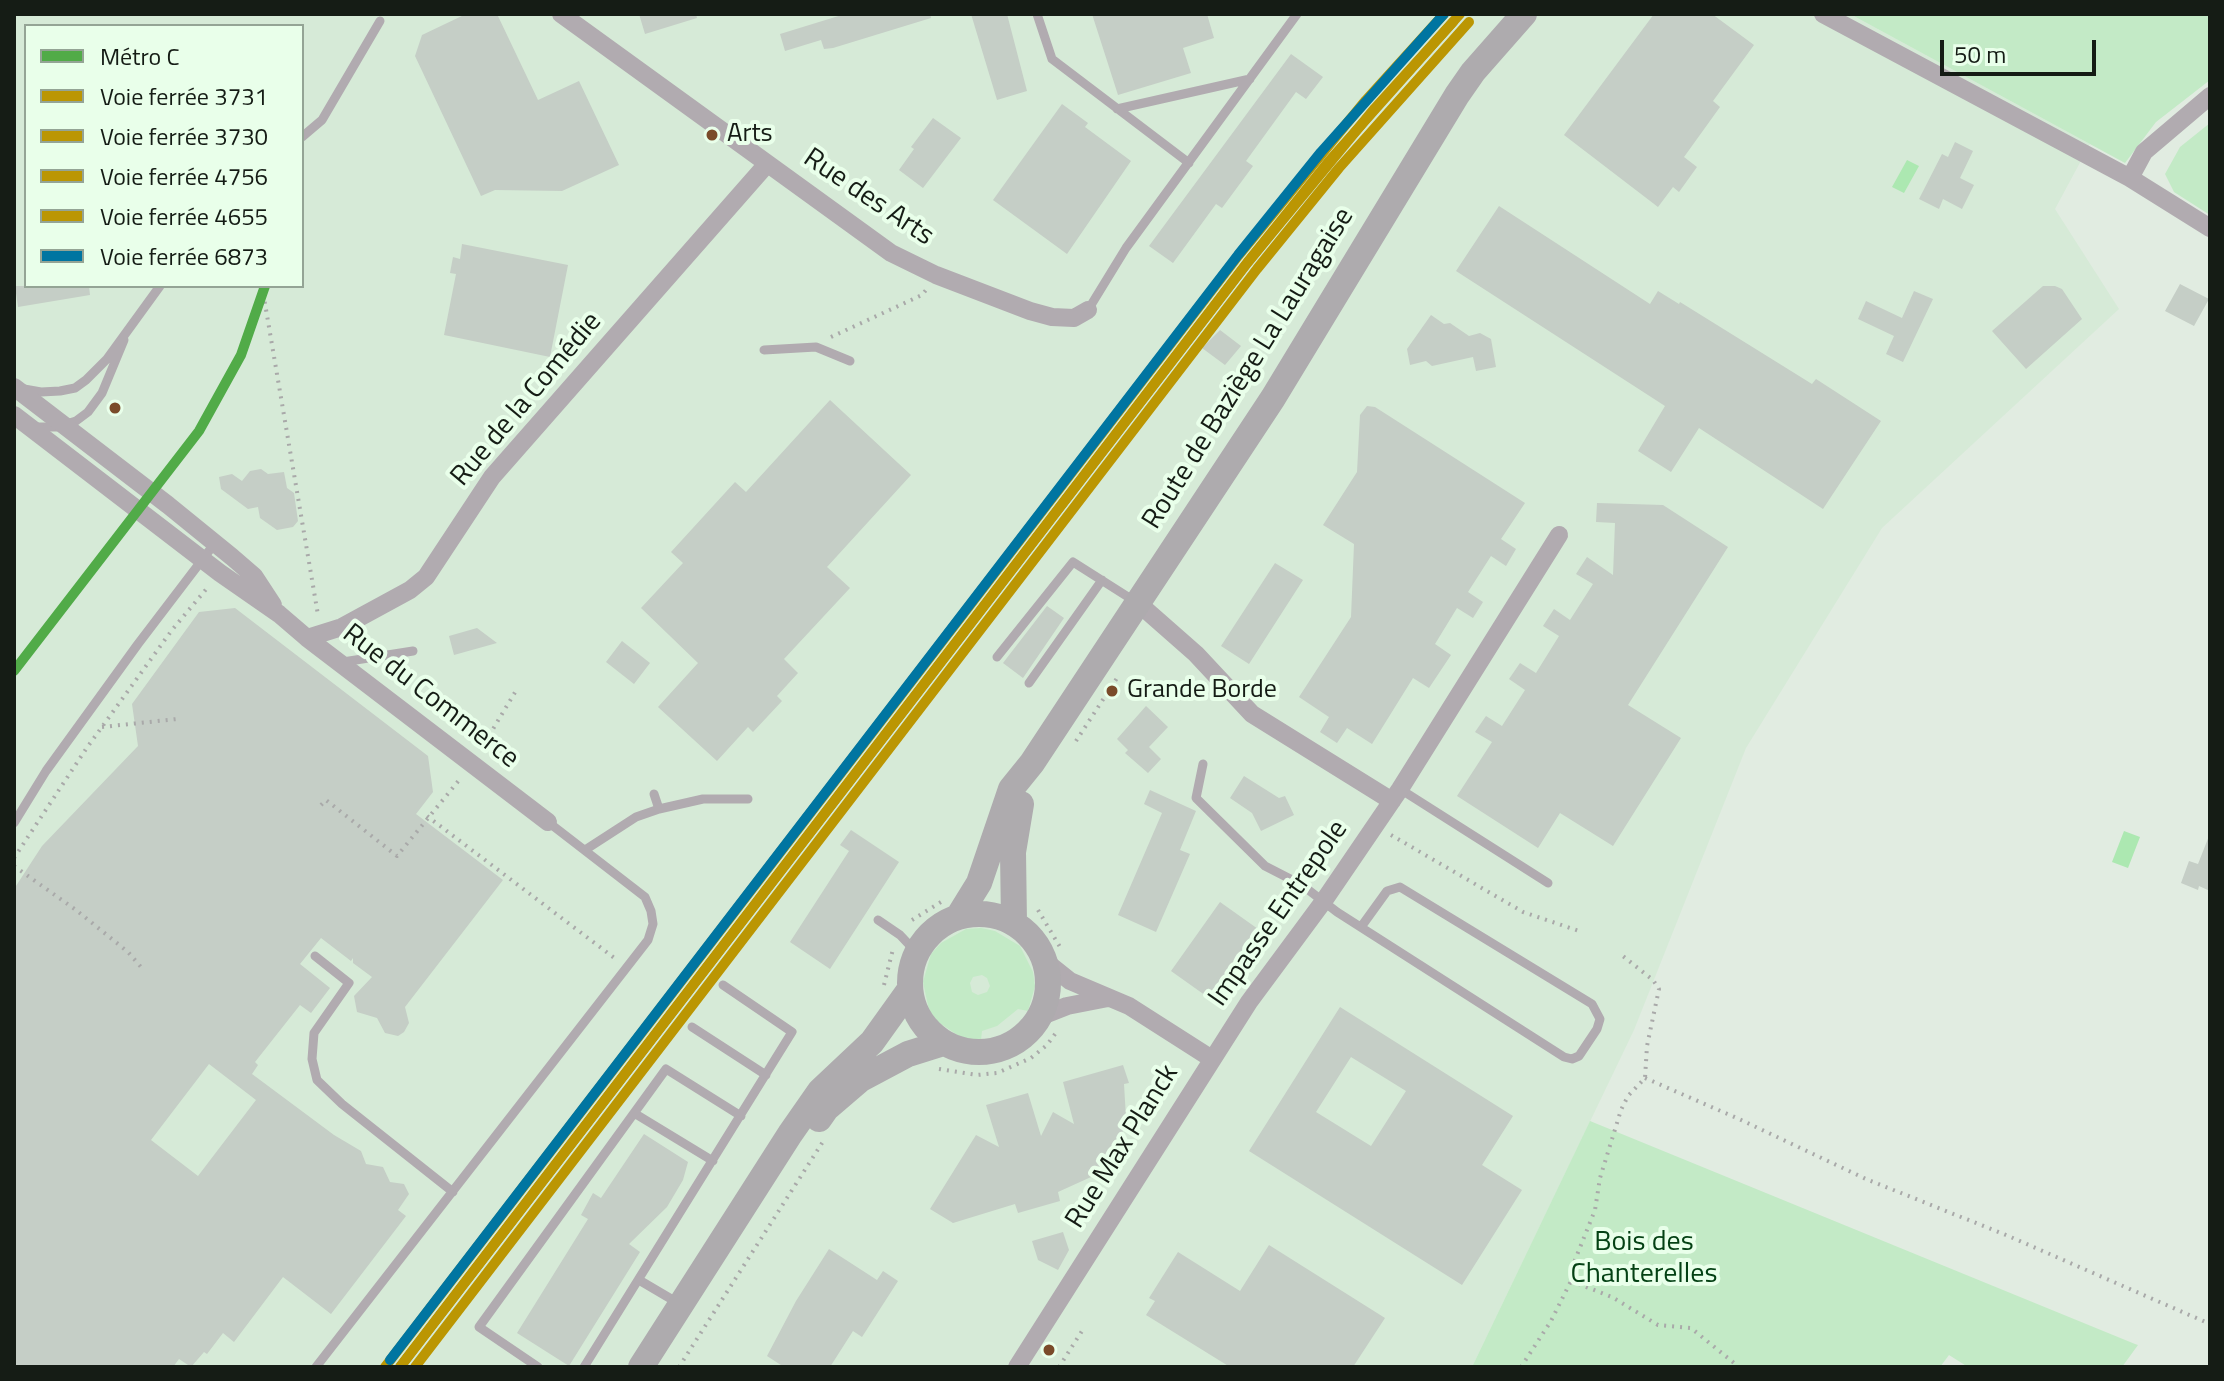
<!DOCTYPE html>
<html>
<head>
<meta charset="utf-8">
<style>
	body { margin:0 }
	#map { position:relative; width:2224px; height:1381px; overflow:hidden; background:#e1ece1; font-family:"Titillium Web",sans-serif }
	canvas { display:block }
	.frame { position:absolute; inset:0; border:16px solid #151c15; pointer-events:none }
	.legend { position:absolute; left:24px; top:24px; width:280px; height:264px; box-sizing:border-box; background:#e9ffea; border:2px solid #94a495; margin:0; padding:10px 14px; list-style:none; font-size:24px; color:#151c15 }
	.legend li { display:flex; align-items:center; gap:16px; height:40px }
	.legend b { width:40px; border:2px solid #94a495 }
	.scale { position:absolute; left:1940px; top:40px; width:156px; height:36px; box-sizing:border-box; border:4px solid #151c15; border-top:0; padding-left:10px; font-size:24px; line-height:28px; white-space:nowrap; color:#151c15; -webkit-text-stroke:6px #e9ffea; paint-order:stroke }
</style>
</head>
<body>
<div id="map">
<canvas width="2224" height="1381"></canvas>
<div class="frame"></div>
<ul class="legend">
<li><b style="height:10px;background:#51ab48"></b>Métro C</li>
<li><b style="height:10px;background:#bb9603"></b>Voie ferrée 3731</li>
<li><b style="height:10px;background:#bb9603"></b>Voie ferrée 3730</li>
<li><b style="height:10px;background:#bb9603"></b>Voie ferrée 4756</li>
<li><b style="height:10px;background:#bb9603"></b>Voie ferrée 4655</li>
<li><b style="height:10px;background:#0075a1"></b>Voie ferrée 6873</li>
</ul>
<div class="scale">50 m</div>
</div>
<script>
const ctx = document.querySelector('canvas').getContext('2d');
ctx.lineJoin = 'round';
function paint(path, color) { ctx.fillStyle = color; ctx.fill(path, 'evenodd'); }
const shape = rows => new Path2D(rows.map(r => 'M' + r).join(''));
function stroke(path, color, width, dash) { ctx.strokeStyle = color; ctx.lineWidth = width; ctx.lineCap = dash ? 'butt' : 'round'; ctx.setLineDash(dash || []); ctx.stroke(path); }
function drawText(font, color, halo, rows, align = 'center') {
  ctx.font = font + ' "Titillium Web",sans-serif'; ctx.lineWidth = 8; ctx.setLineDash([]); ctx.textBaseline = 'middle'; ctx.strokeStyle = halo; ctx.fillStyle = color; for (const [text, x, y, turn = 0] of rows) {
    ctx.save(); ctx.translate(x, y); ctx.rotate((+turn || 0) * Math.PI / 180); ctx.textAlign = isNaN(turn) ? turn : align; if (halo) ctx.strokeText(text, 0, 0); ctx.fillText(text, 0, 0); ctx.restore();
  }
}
paint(shape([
	[14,14,1850,14,2090,144,2055,209,2119,309,1882,528,1746,748,1634,1030,1472,1367,14,1367],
	[26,26,302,26,302,286,26,286]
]), '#d6ead7');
paint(shape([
	[1850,14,2210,14,2210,80,2156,122,2125,163],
	[2210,123,2210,215,2174,192,2165,174,2180,147],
	[981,928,995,931,1020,946,1033,972,1035,986,1028,1011,1018,1009,997,1026,982,1031,981,1040,962,1038,938,1022,929,1010,923,982,931,954,941,943,966,929],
	[982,975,987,978,990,986,987,992,978,995,972,992,970,983,973,977],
	[1590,1121,2135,1344,2138,1345,2122,1367,1968,1367,1949,1355,1940,1367,1472,1367]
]), '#c3eac6');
paint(shape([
	[1907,160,1919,166,1904,193,1892,187],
	[2124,831,2140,837,2128,868,2112,862]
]), '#ace8b1');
paint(shape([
	[466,14,497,14,538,100,579,81,619,165,562,191,495,190,481,196,415,56,422,35],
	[639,14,696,14,697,18,645,34],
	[845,14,930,14,931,18,833,48,824,49,821,40,785,51,780,34],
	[971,14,1007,14,1027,91,997,100],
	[1092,14,1207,14,1214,38,1183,48,1191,73,1118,95],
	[1654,14,1712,14,1754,45,1713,101,1720,107,1684,157,1697,167,1679,192,1673,187,1658,207,1564,135],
	[1291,54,1323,77,1306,99,1296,92,1246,161,1253,166,1222,208,1216,204,1173,263,1149,246],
	[1062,104,1088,123,1085,127,1131,161,1067,254,993,200],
	[933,118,961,138,923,188,899,170,914,149,911,147],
	[1955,142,1973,151,1960,178,1974,185,1962,209,1943,199,1939,209,1919,199,1942,154,1948,157],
	[1499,206,1650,304,1658,291,1679,304,1680,302,1812,384,1816,379,1881,421,1823,509,1699,428,1671,472,1638,451,1665,406,1456,271],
	[462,244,568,265,550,357,444,335,456,274,450,273,453,257,460,259],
	[2180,284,2209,299,2194,326,2165,311],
	[15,286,89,286,90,295,18,307],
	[2043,286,2055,286,2062,289,2082,319,2026,369,1992,331],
	[1914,291,1933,299,1903,362,1886,354,1894,336,1858,319,1866,301,1902,318],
	[1431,315,1444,324,1450,323,1469,336,1480,333,1491,339,1496,367,1476,371,1473,357,1432,366,1426,361,1410,365,1407,349],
	[1220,330,1241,346,1225,365,1202,348],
	[830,400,911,475,827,567,850,588,784,659,798,673,777,696,782,701,753,732,748,727,717,761,658,707,698,663,641,608,683,563,671,552,735,482,746,492],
	[1367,406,1375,407,1525,503,1501,539,1516,549,1506,566,1491,556,1468,592,1483,602,1473,618,1457,608,1435,644,1451,655,1429,688,1413,678,1372,744,1347,728,1337,743,1320,732,1329,717,1299,697,1351,617,1354,544,1323,525,1357,472,1360,415],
	[261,469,268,474,284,472,287,488,294,493,298,521,293,527,277,530,260,518,258,507,248,509,221,489,219,477,232,474,242,481,250,471],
	[1597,503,1663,505,1728,547,1628,705,1681,738,1613,846,1560,813,1538,848,1457,796,1492,742,1475,732,1486,716,1502,726,1525,690,1509,679,1520,663,1536,673,1559,636,1543,626,1554,609,1570,620,1593,584,1576,574,1587,557,1613,575,1615,523,1596,522],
	[1275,563,1303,580,1249,664,1221,646],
	[1047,606,1064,618,1023,678,1003,663],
	[235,608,428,756,433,792,416,814,503,880,405,1007,409,1023,404,1032,398,1036,385,1033,377,1018,357,1012,354,996,372,977,353,963,353,958,351,961,321,938,300,964,330,988,311,1013,300,1005,255,1062,258,1065,252,1074,334,1135,361,1151,366,1164,383,1167,390,1182,404,1184,409,1194,398,1210,406,1216,331,1314,283,1277,234,1342,223,1333,207,1354,204,1352,191,1367,179,1359,173,1367,14,1367,14,889,42,846,138,746,132,704,199,612],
	[209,1064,256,1100,198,1176,151,1140],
	[477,628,497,643,454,655,449,636],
	[622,641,650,663,634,684,606,662],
	[1146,706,1168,727,1149,747,1161,759,1148,773,1125,753,1128,750,1117,739],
	[1244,776,1279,798,1285,796,1294,815,1261,831,1252,813,1230,798],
	[1150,790,1196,811,1180,850,1190,854,1156,932,1118,915,1162,813,1144,804],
	[851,830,899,862,830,969,790,942,849,851,840,845],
	[2209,836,2210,891,2199,886,2198,890,2181,883,2189,861,2198,864],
	[1220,902,1258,929,1209,998,1171,971],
	[1340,1007,1513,1116,1482,1165,1522,1190,1462,1285,1249,1151],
	[1351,1057,1406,1091,1371,1146,1316,1112],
	[1123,1065,1129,1083,1124,1084,1126,1118,1119,1145,1110,1160,1091,1177,1058,1192,1060,1201,1018,1213,1015,1204,953,1223,930,1209,976,1135,999,1147,986,1105,1028,1093,1041,1136,1053,1112,1074,1124,1063,1082],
	[644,1134,688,1162,683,1180,667,1207,629,1244,640,1252,569,1366,517,1333,588,1219,581,1215,593,1193,601,1198],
	[1063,1232,1069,1250,1058,1270,1038,1260,1032,1241],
	[1269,1245,1385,1318,1353,1367,1230,1367,1146,1315,1155,1301,1149,1298,1178,1252,1240,1291],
	[829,1249,877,1280,883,1271,898,1281,862,1337,853,1331,830,1367,784,1367,767,1356,796,1301]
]), '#c5cec6');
stroke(shape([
	[262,286,318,615],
	[831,337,922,295,926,290],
	[102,727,177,719],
	[1076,741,1119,675],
	[481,749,517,689],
	[321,805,326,800,397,856,460,779],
	[427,816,617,960],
	[1391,835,1523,912,1582,932],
	[14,858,86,749,172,630,208,587],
	[14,866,76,910,128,952,141,967],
	[1038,910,1060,947],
	[912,920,941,902],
	[884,985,893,949],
	[939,1069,977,1075,997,1073,1031,1058,1047,1045,1058,1030],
	[1645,1078,1739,1119,1866,1179,2006,1235,2210,1324],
	[1571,1281,1612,1297,1658,1325,1691,1328,1739,1367],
	[679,1367,824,1140],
	[1059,1367,1082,1331],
	[1521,1367,1551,1321,1571,1281,1573,1265,1595,1210,1600,1178,1621,1110,1628,1096,1645,1078,1647,1046,1659,989,1653,980,1619,953]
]), '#a9a9a9', 4, [2, 6]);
stroke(shape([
	[1037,14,1052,59,1189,163],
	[1117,109,1250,79],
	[302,137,322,120,380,21],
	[1088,310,1126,248,1297,14],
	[764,350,816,347,850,361],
	[24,389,41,392,60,391,75,388,86,380,107,359,160,286],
	[32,427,56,427,76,421,88,412,102,393,124,340],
	[997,657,1073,562,1136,602],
	[343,662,413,651],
	[1029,683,1102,580],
	[1203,764,1196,798,1265,866,1302,885,1337,912,1564,1057,1572,1059,1579,1056,1597,1029,1600,1019,1592,1004,1400,887,1387,891,1361,927],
	[1400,789,1548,883],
	[654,794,659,809],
	[14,823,46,771,138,644,215,543],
	[585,850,636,817,659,809,703,799,748,799],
	[878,920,900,935,917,953],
	[315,956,349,983,314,1033,312,1059,317,1080,342,1104,453,1192],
	[692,1027,766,1075],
	[634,1113,713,1161],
	[639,1280,678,1303],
	[316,1367,648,940,653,924,651,911,645,897,548,822],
	[538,1367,479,1327,666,1069,741,1116],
	[584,1367,792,1032,723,985]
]), '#b1abb0', 9);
stroke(shape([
	[561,14,891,253,936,275,1030,311,1052,317,1074,318,1088,310],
	[1823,14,2130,178,2210,228],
	[2130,178,2144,152,2210,96],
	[14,387,168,505,232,557,254,576,273,605],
	[14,415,220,573,279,614,307,638,548,822],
	[1138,603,1196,654,1252,714,1392,801],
	[307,638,342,627,410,590,426,577,492,477,767,164],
	[1045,961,1070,981,1129,1006,1212,1059],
	[1039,1017,1067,1006,1108,998],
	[1017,1367,1249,1002,1323,902,1400,789,1559,535]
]), '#b1abb0', 18);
stroke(shape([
	'910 983a69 69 0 1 1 138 0a69 69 0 1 1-138 0Z',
	[958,917,979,883,1011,789,1032,763,1273,398,1457,95,1473,72,1524,14],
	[1014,923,1013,852,1021,804],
	[819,1119,826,1109,861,1079,908,1054,943,1043],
	[641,1367,790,1134,820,1091,872,1042,910,989]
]), '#aeabae', 26);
stroke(shape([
	[400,1367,1248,262,1330,160,1460,14]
]), '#bb9603', 10);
stroke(shape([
	[385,1367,1238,256,1366,100,1444,14]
]), '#bb9603', 10);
stroke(shape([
	[400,1367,1247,263,1375,108,1453,22]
]), '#bb9603', 10);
stroke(shape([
	[415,1367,1257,269,1339,168,1469,22]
]), '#bb9603', 10);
stroke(shape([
	[390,1360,1238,255,1321,152,1444,14]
]), '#0075a1', 10);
stroke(shape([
	[14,671,199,431,241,355,265,286]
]), '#51ab48', 10);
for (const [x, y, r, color] of [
	[712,135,7,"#7a4b2a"],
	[115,408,7,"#7a4b2a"],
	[1112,691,7,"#7a4b2a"],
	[1049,1350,7,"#7a4b2a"]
]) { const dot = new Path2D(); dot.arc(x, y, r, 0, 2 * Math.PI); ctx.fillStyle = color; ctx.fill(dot); stroke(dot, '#e9ffea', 3); }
drawText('26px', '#151c15', '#e9ffea', [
	["Arts",727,135],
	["Grande Borde",1127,691]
], 'left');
drawText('28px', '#151c15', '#e9ffea', [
	["Rue des Arts",868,198,34],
	["Route de Baziège La Lauragaise",1249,369,-58],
	["Rue de la Comédie",527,400,-50],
	["Rue du Commerce",430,697,38],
	["Impasse Entrepole",1279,914,-55],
	["Rue Max Planck",1123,1147,-58]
]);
drawText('28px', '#044114', '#e9ffea', [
	["Bois des",1644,1243],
	["Chanterelles",1644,1275]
]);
</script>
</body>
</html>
